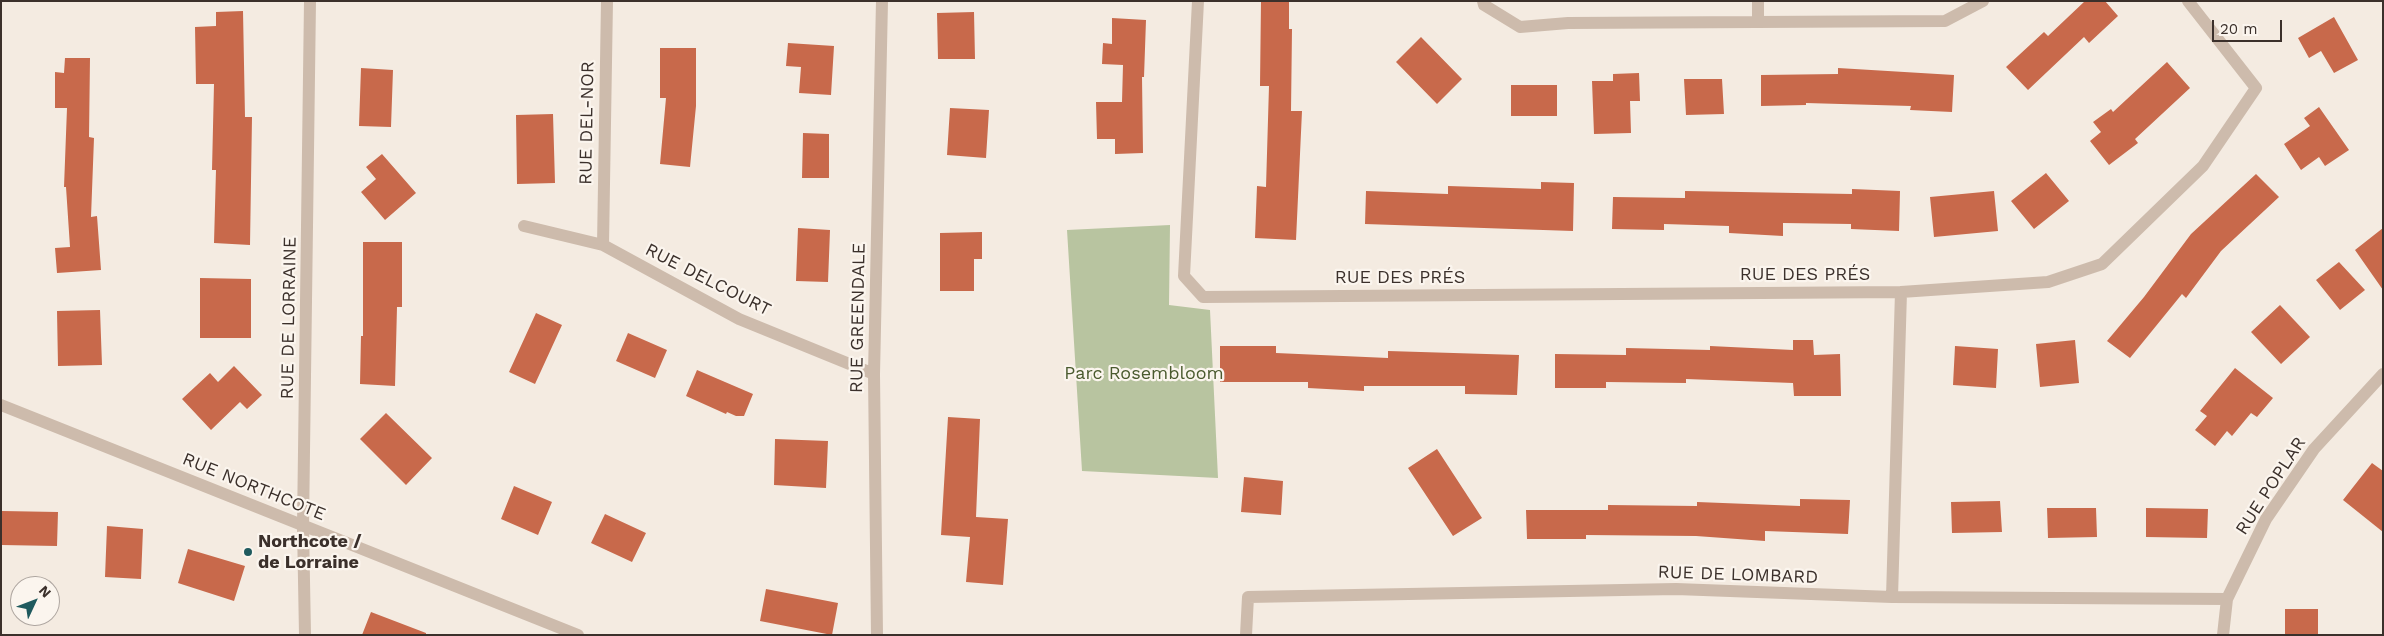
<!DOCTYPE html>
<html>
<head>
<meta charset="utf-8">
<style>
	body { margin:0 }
	#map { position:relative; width:2384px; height:636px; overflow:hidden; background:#f4ebe1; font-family:"Work Sans",sans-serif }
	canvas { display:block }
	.frame { position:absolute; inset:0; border:2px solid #3b302b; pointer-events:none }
	.north { position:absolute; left:10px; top:576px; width:50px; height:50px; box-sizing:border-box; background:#fbf5ee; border:1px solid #aea6a0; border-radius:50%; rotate:47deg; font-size:14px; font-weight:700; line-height:20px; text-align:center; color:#3b302b }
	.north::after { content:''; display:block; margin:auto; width:18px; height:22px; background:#1f5a5e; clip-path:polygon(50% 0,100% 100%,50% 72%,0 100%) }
	.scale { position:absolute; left:2212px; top:20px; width:70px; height:22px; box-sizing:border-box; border:2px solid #3b302b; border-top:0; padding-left:6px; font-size:15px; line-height:18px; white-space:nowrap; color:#3b302b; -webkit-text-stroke:4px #fbf5ee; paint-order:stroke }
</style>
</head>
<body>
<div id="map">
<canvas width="2384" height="636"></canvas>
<div class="frame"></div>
<div class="north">N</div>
<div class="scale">20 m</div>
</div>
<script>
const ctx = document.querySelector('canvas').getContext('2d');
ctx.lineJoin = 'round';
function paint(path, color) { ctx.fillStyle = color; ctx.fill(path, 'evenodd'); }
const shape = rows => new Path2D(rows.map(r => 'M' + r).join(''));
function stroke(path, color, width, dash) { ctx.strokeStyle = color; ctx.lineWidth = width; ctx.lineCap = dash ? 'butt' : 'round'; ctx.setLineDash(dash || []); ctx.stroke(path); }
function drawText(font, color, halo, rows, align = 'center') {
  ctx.font = font + ' "Work Sans",sans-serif'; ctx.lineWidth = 4.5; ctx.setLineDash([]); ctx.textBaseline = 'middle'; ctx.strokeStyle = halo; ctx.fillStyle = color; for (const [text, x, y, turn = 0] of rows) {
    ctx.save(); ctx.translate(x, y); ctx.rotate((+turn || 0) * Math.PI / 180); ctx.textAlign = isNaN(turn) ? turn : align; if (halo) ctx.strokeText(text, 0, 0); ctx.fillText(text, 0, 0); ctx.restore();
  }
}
paint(shape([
	[1170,225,1169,305,1210,310,1218,478,1082,471,1067,230]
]), '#b8c4a0');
paint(shape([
	[1261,1,1289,1,1289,29,1292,29,1291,111,1302,111,1296,240,1255,238,1257,186,1266,187,1269,86,1260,86],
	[2085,1,2105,1,2118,16,2089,43,2084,37,2028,90,2006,67,2044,32,2048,36],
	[243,11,245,117,252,117,250,245,214,243,216,170,212,170,214,84,196,84,195,27,216,26,216,12],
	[974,12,975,59,938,59,937,13],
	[2334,17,2358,60,2334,73,2321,51,2309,58,2298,38],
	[1112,18,1146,20,1144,77,1142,77,1143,153,1115,154,1115,139,1097,139,1096,102,1122,102,1123,65,1102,64,1103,43,1112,44],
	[1421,37,1462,79,1437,104,1396,62],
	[788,43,834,46,831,95,799,93,801,67,786,66],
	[660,48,696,48,696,106,690,167,660,164,666,98,660,98],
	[65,58,90,58,89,137,94,138,91,217,97,216,101,270,57,273,55,248,70,247,66,187,64,187,67,108,55,108,55,72,64,73],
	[2167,62,2190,88,2135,139,2138,143,2109,165,2090,141,2101,132,2093,122,2111,109,2113,112],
	[361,68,393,70,391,127,359,126],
	[1838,68,1954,75,1952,112,1910,110,1911,106,1806,103,1806,105,1761,106,1761,75,1838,74],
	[1639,73,1640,101,1630,101,1631,133,1594,134,1592,81,1613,81,1613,74],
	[1684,79,1722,79,1724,114,1686,115],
	[1511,85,1557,85,1557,116,1511,116],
	[2319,107,2349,150,2325,166,2319,157,2301,170,2284,144,2310,126,2304,118],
	[950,108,989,110,986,158,947,155],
	[553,114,555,183,517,184,516,115],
	[803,133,829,134,829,178,802,178],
	[382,154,416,193,385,220,361,192,376,179,366,167],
	[2046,173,2069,201,2034,229,2011,201],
	[2256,174,2279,197,2221,251,2186,298,2182,294,2130,358,2107,341,2144,297,2191,234],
	[1541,182,1574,183,1573,231,1365,224,1366,191,1448,194,1448,186,1541,189],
	[1852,189,1900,191,1899,231,1851,229,1851,224,1783,223,1783,236,1729,233,1729,226,1664,224,1664,230,1612,229,1613,197,1685,198,1685,191,1852,194],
	[1994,191,1998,231,1934,237,1930,197],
	[798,228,830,230,828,282,796,281],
	[2383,228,2383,290,2355,250],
	[982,232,982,259,974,259,974,291,940,291,940,233],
	[363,242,402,242,402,307,397,307,395,386,360,384,361,336,363,336],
	[2339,262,2365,290,2340,310,2316,280],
	[200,278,251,279,251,338,200,338],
	[2280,305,2310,337,2281,364,2251,332],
	[100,310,102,365,58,366,57,311],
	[536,313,562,325,535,384,509,372],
	[628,333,667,350,655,378,616,361],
	[1793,340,1813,340,1814,355,1840,354,1841,396,1794,396,1793,383,1686,379,1686,383,1606,382,1606,388,1555,388,1555,354,1626,355,1626,348,1710,350,1710,346,1793,350],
	[2075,340,2079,383,2040,387,2036,344],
	[1220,346,1276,346,1276,353,1388,358,1388,351,1519,355,1517,395,1465,394,1465,386,1364,386,1364,391,1308,388,1308,382,1220,382],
	[1955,346,1998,349,1996,388,1953,385],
	[234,366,262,395,247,409,240,402,211,430,182,399,210,373,218,382],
	[2235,368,2273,398,2257,417,2251,413,2232,436,2227,431,2215,446,2195,430,2207,416,2200,411],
	[697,370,753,394,744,416,736,416,727,412,726,414,686,396],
	[386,413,432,458,406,485,360,439],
	[948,417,980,419,976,517,1008,519,1003,585,966,582,970,537,941,535],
	[775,439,828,441,826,488,774,485],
	[1437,449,1482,518,1453,536,1408,468],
	[2372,463,2383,471,2383,532,2343,500],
	[1244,477,1283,481,1281,515,1241,512],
	[514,486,552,502,538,535,501,519],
	[1800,499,1850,500,1848,534,1765,531,1765,541,1696,536,1586,535,1586,539,1527,539,1526,510,1608,510,1608,505,1697,506,1697,502,1800,506],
	[2000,501,2002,532,1952,533,1951,502],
	[2047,508,2096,508,2097,537,2048,538],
	[2146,508,2208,509,2207,538,2146,537],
	[2,511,58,512,57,546,2,545],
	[605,514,646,533,632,562,591,543],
	[107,526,143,529,141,579,105,577],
	[188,549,245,566,234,601,178,583],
	[766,589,838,603,832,635,760,621],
	[2285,609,2318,609,2318,635,2285,635],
	[371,612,426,633,426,635,362,635]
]), '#c8694b');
stroke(shape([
	[1198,1,1184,276,1203,297,1901,292,1892,597],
	[1483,1,1484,5,1520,27,1568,23,1945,21,1983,1],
	[1758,1,1758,22],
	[524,226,603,245,739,319,874,374],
	[603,245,607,1],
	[1901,292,2048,282,2102,264,2203,166,2256,88,2188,1],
	[1,405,578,635],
	[305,635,303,526,310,1],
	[877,635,874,374,882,1],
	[1246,635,1248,597,1676,589,1892,597,2227,599],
	[2223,635,2227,599,2266,519,2314,449,2383,374]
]), '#cdbbac', 12);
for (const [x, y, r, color] of [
	[248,552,5,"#1f5a5e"]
]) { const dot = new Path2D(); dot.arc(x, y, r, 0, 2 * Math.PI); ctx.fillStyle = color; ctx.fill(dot); stroke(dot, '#fbf5ee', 2); }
drawText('18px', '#3b302b', '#fbf5ee', [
	["RUE DEL-NOR",587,123,-89],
	["RUE DES PRÉS",1805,275],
	["RUE DES PRÉS",1400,278],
	["RUE DELCOURT",708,280,27],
	["RUE DE LORRAINE",289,318,-89],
	["RUE GREENDALE",858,318,-89],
	["RUE POPLAR",2271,486,-57],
	["RUE NORTHCOTE",254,487,22],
	["RUE DE LOMBARD",1738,575,2]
]);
drawText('18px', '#4a5a2e', '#fbf5ee', [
	["Parc Rosembloom",1144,374]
]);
drawText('bold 18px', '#3b302b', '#fbf5ee', [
	["Northcote /",258,542],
	["de Lorraine",258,563]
], 'left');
</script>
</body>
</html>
